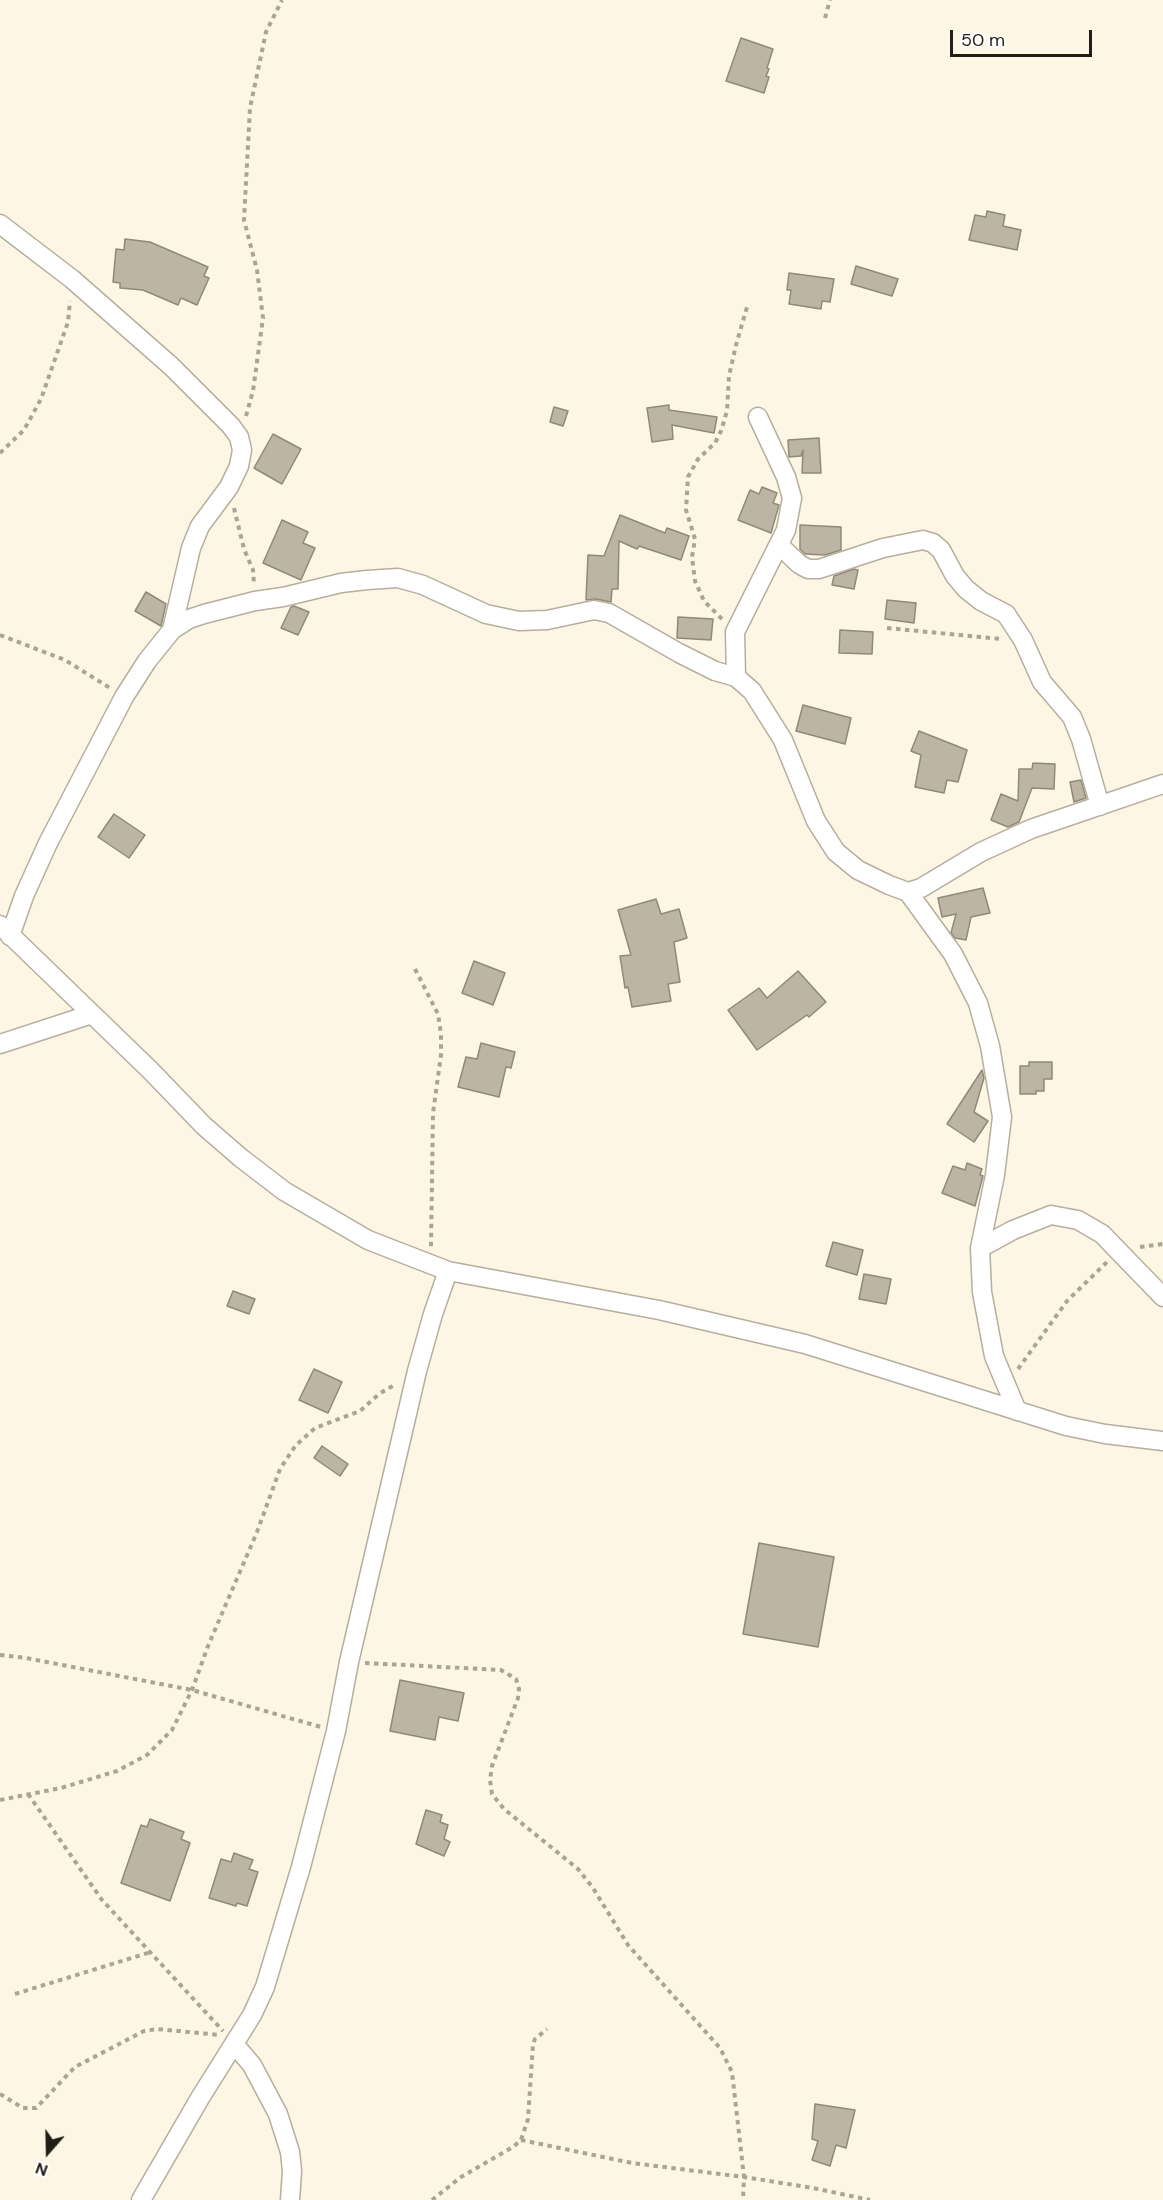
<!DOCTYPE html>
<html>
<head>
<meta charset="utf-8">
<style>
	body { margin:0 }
	#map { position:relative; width:1163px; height:2200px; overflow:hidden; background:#fef6e4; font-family:"DM Sans",sans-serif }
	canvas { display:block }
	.north { position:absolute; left:18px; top:2122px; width:60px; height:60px; -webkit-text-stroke:4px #fff; paint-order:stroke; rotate:200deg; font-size:16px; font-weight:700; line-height:24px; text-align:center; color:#211e18 }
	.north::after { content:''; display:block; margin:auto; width:21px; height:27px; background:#211e18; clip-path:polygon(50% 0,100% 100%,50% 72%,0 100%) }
	.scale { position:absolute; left:950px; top:30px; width:142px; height:27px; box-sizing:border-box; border:3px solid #211e18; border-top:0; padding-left:8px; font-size:18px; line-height:21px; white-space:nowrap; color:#211e18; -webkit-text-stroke:4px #fff; paint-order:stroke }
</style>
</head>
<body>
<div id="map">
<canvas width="1163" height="2200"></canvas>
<div class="north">N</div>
<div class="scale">50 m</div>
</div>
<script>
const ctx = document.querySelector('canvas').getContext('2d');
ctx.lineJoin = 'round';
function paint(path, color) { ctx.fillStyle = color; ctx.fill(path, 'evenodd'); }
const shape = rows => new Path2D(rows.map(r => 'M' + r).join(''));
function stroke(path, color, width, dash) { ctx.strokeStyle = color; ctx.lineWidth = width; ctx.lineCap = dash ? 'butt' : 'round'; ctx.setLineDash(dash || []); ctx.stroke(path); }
const building = shape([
	[741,38,773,49,767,68,769,69,766,76,769,77,764,93,726,81,741,38],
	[987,211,1005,215,1003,226,1021,230,1017,250,969,240,975,215,986,217,987,211],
	[125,239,150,242,208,267,204,276,209,278,197,305,181,298,178,305,143,290,120,288,120,283,113,282,116,249,124,250,125,239],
	[856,266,898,279,892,296,851,284,856,266],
	[789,273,834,279,830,302,822,301,821,309,789,304,791,290,787,290,789,273],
	[669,405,669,410,717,417,714,433,672,425,673,439,652,442,647,408,669,405],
	[554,407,568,411,563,426,550,422,554,407],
	[273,434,301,449,282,484,254,468,273,434],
	[819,438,821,473,802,473,803,450,801,456,789,457,788,440,819,438],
	[762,487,777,493,773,503,779,505,771,533,738,520,750,490,759,494,762,487],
	[620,515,665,533,667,528,689,536,681,560,639,546,637,549,619,541,618,589,612,589,611,602,596,599,586,600,588,555,604,556,620,515],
	[282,520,308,532,303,543,315,548,301,580,263,563,282,520],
	[800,525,841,527,841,550,825,555,805,554,800,549,800,525],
	[854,569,858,570,854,589,832,585,834,576,854,569],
	[146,592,166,604,161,626,135,611,146,592],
	[887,600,916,603,914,623,885,619,887,600],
	[294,606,309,612,298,635,281,628,291,607,294,606],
	[678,617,713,619,711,640,677,638,678,617],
	[840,630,873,632,872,654,839,653,840,630],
	[803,705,851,718,845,744,796,731,803,705],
	[919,731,967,750,958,782,947,780,944,793,915,787,921,755,911,751,919,731],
	[1033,763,1055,764,1054,789,1032,788,1019,822,1008,827,991,820,1001,794,1018,801,1019,769,1032,769,1033,763],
	[1081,780,1086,798,1074,802,1070,782,1081,780],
	[114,814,145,835,129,858,98,837,114,814],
	[983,888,990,913,971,917,966,940,955,938,951,933,956,914,942,917,938,898,983,888],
	[656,899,661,914,679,909,687,938,674,942,680,982,668,984,671,1001,632,1007,628,987,625,988,620,956,631,955,618,910,656,899],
	[474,961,505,973,493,1005,462,993,474,961],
	[798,971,826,1002,809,1017,807,1015,757,1050,728,1010,759,988,767,998,798,971],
	[481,1043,515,1052,511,1068,506,1067,499,1097,458,1087,466,1057,477,1059,481,1043],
	[1029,1062,1052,1062,1052,1079,1044,1079,1044,1091,1036,1091,1036,1094,1020,1094,1020,1066,1029,1066,1029,1062],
	[982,1070,984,1078,974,1112,988,1121,974,1142,947,1124,982,1070],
	[967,1163,982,1169,980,1175,983,1176,975,1206,942,1193,953,1166,965,1170,967,1163],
	[833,1242,863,1250,857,1275,826,1266,833,1242],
	[864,1274,891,1279,886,1304,859,1299,864,1274],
	[233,1291,255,1299,249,1314,227,1306,233,1291],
	[314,1369,342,1382,328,1413,299,1400,314,1369],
	[322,1446,348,1464,340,1476,314,1458,322,1446],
	[759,1543,834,1557,818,1647,743,1634,759,1543],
	[400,1680,464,1693,458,1721,439,1717,435,1740,390,1731,400,1680],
	[426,1810,442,1815,440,1822,448,1825,444,1839,450,1842,444,1856,416,1844,426,1810],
	[150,1819,184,1832,181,1839,190,1843,170,1901,121,1883,141,1825,147,1827,150,1819],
	[234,1853,253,1860,249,1869,258,1872,247,1906,237,1903,236,1906,209,1898,221,1859,231,1862,234,1853],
	[815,2104,855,2110,846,2148,836,2145,830,2166,812,2160,818,2141,812,2139,815,2104]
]);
paint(building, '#bdb5a4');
stroke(building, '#908979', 1.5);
const minor = shape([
	[0,224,72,279,171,366,231,426,239,437,242,450,239,466,229,487,200,526,191,548,172,630,147,661,124,697,48,843,24,896,10,936],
	[779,545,799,564,808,569,819,569,883,548,923,540,933,543,941,550,955,576,966,589,981,601,1006,614,1023,640,1042,682,1072,717,1081,739,1100,806],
	[172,630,189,619,204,614,255,601,283,597,341,583,367,580,398,578,423,585,486,614,519,621,547,620,594,610,609,613,679,653,715,671,736,677,752,691,783,740,816,821,836,852,858,870,889,885,908,892,921,888,981,852,1031,829,1163,784],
	[736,677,735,632,786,530,792,498,786,477,758,417],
	[908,892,953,954,978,1003,990,1046,1002,1117,995,1175,980,1248,982,1292,994,1356,1017,1411],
	[0,925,150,1070,204,1126,241,1158,284,1191,368,1240,448,1271,659,1310,805,1344,1066,1426,1105,1434,1163,1441],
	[0,1044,92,1014],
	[980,1248,1013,1230,1051,1215,1078,1220,1102,1234,1163,1297],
	[235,2045,252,2065,278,2114,290,2152,292,2171,290,2200],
	[141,2200,200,2098,252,2015,265,1987,301,1867,336,1731,349,1662,417,1371,433,1314,448,1271]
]);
stroke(minor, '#b6ae9e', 21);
stroke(shape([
	[825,18,830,0],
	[246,416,253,391,263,318,257,270,244,220,250,108,266,32,282,0],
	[0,453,24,430,41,399,68,322,70,301],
	[234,508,244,549,253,570,254,584],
	[722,619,704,601,695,581,692,557,695,539,686,510,688,477,698,459,715,443,721,431,727,411,729,376,736,345,747,307],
	[887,628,1001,639],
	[0,635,65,660,110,688],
	[415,969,438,1014,441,1034,441,1055,433,1113,431,1247],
	[1140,1247,1163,1244],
	[1018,1369,1067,1301,1107,1262],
	[0,1655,26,1658,192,1690,321,1727],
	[365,1663,501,1670,516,1679,519,1689,518,1698,492,1766,490,1780,492,1794,504,1809,578,1869,593,1888,628,1945,720,2048,732,2072,744,2177,743,2200],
	[28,1794,102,1900,223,2031],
	[0,1800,61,1788,117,1771,147,1755,172,1730,192,1690,208,1646,257,1532,280,1469,296,1445,315,1428,360,1411,379,1394,396,1384],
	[15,1994,151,1952],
	[0,2094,23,2108,36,2108,75,2067,144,2031,157,2029,220,2035],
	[521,2140,632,2163,744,2177,813,2188,870,2200],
	[432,2200,461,2177,513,2147,521,2140,528,2119,533,2044,535,2039,547,2029]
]), '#aaa497', 4, [4.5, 4.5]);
stroke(minor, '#fff', 18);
</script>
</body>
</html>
